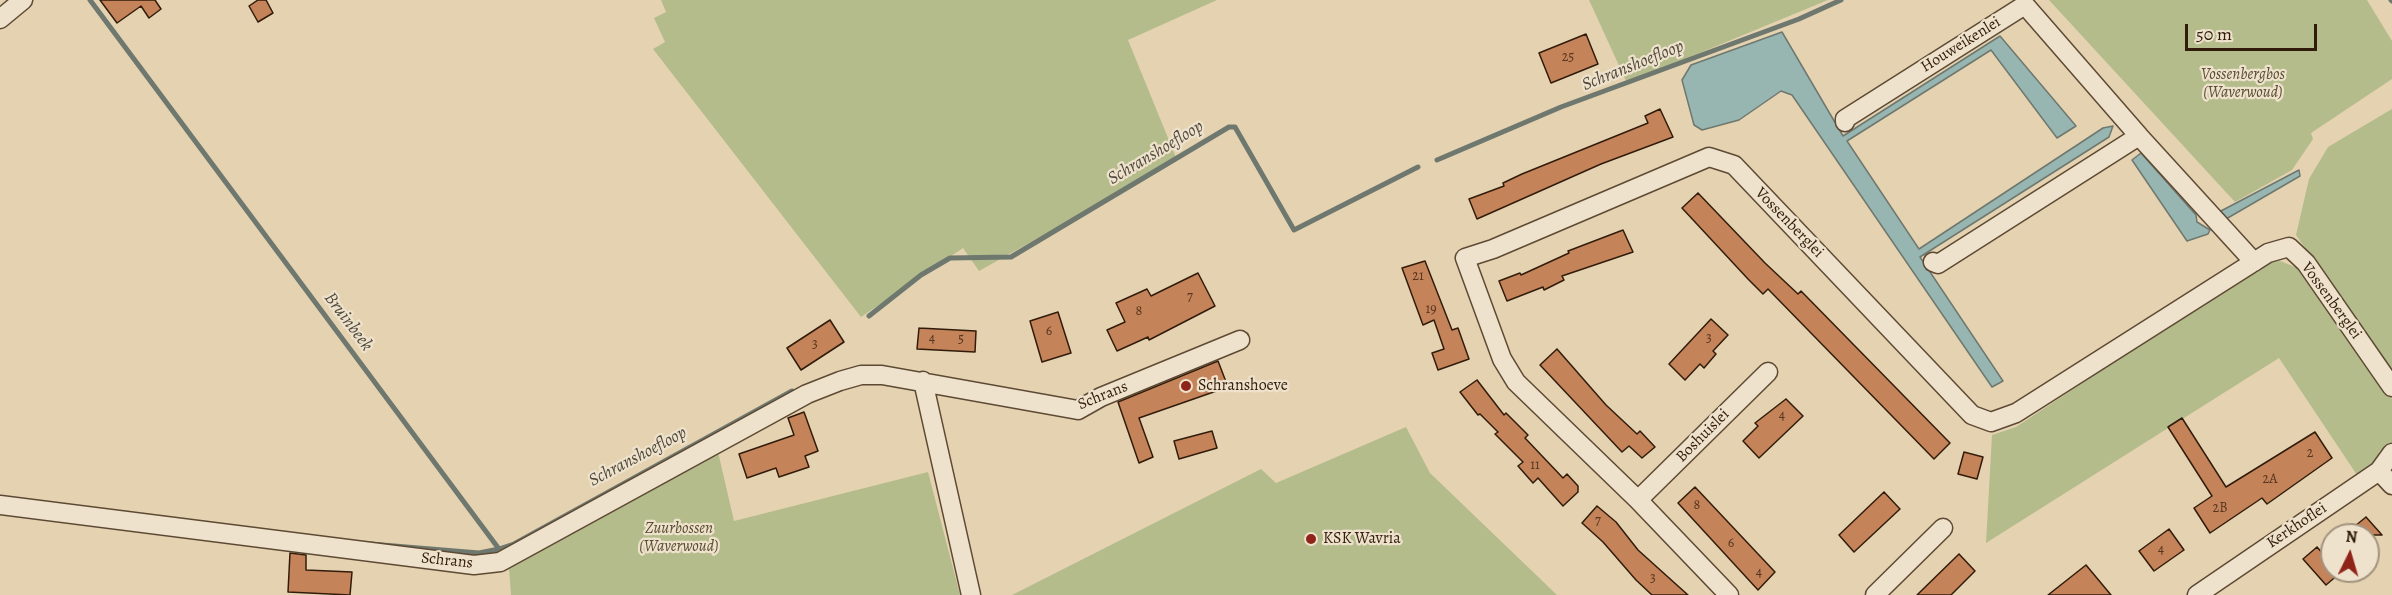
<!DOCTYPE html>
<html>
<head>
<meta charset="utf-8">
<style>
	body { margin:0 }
	#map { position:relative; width:2392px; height:595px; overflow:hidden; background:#e5d2b0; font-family:Alegreya,serif }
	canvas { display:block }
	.north { position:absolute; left:2320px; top:523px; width:60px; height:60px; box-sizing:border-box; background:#eee2cc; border:2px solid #a2937f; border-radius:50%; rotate:5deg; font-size:16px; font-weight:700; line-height:24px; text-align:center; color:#311c0b }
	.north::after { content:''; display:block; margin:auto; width:21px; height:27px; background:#8f2418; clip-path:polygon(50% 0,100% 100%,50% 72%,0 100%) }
	.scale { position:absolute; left:2185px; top:24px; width:132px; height:27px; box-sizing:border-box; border:3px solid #311c0b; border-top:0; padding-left:8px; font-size:18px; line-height:21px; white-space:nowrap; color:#311c0b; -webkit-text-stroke:4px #eee2cc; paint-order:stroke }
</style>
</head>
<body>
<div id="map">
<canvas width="2392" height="595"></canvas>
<div class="north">N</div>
<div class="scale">50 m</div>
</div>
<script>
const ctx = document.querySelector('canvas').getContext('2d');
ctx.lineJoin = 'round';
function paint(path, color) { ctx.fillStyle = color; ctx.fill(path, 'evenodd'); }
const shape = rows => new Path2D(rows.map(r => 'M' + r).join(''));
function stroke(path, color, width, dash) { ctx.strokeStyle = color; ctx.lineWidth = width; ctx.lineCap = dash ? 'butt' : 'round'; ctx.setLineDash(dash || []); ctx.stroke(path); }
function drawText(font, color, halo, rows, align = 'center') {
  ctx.font = font + ' Alegreya,serif'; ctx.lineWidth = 4.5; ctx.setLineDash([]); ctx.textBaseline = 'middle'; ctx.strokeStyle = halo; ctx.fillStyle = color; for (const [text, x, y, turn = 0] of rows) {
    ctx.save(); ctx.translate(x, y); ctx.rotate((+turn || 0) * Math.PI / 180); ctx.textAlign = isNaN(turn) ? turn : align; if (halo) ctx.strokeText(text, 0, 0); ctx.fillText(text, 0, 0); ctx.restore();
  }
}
paint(shape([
	[661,0,1217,0,1128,40,1177,160,979,271,963,248,861,317,653,49,665,42,654,18,666,12],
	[1589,0,1828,0,1627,83],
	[2049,0,2367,0,2392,41,2392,79,2311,133,2313,139,2292,170,2235,202],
	[2392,109,2392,373,2296,235,2309,179,2328,147],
	[2280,261,2298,268,2309,279,2392,399,2392,442,2380,451,2375,464,2357,475,2279,358,1986,543,1992,435,2016,427,2255,269,2266,263],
	[1406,427,1430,473,1557,595,1012,595,1261,469,1276,483],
	[718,452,734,521,928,472,960,595,511,595,509,568]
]), '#b4bc8c');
const water = shape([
	[1782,32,1843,136,2000,36,2076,126,2057,138,1991,50,1847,141,1919,249,2103,128,2113,126,2109,137,1920,257,2003,381,1992,387,1792,95,1781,91,1739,120,1702,130,1694,125,1682,80,1691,65,1782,32],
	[2141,153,2196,215,2197,222,2210,230,2208,234,2187,241,2132,160,2141,153],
	[2299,170,2300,176,2226,219,2219,212,2299,170]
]);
paint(water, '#97b6b1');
stroke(water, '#6e786f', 1.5);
stroke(shape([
	[90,0,499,549,479,553,358,543],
	[2391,0,2392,1],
	[1437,160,1561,107,1799,19,1841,0],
	[869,316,921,275,950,258,1011,257,1229,127,1235,127,1294,230,1418,167],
	[499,549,514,544,792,391]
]), '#6e786f', 5);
const building = shape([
	[100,0,155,0,161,9,149,18,141,6,117,23,100,0],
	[258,0,266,0,273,13,258,22,249,6,258,0],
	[1586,34,1598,64,1551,83,1539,53,1586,34],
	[1660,109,1673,137,1601,164,1477,219,1469,199,1504,186,1503,183,1522,174,1648,123,1645,116,1660,109],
	[1698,193,1765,263,1798,294,1801,291,1950,443,1934,459,1768,289,1763,294,1748,279,1682,208,1698,193],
	[1623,230,1633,252,1562,276,1564,280,1544,290,1543,287,1507,301,1499,281,1520,273,1521,275,1569,253,1568,251,1623,230],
	[1425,261,1452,330,1458,328,1469,359,1438,370,1432,353,1444,349,1434,320,1423,325,1402,268,1425,261],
	[1198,273,1215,306,1149,340,1148,337,1117,351,1107,330,1125,322,1116,303,1147,289,1151,296,1198,273],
	[1058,312,1071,353,1042,362,1030,321,1058,312],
	[1711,319,1728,335,1713,351,1716,354,1704,368,1700,364,1685,380,1669,364,1711,319],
	[830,320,844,342,801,370,787,348,830,320],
	[919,328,976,331,975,352,917,349,919,328],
	[1557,349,1606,405,1637,434,1640,431,1655,447,1642,458,1629,446,1622,452,1540,365,1557,349],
	[1218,361,1228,387,1139,418,1153,457,1139,463,1118,402,1218,361],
	[1477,380,1504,415,1506,413,1528,435,1525,438,1563,478,1567,474,1578,486,1578,492,1563,506,1538,478,1533,483,1518,466,1523,462,1495,434,1498,432,1480,414,1478,415,1460,392,1477,380],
	[1786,399,1803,416,1759,458,1743,441,1758,426,1755,423,1786,399],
	[804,412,818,451,805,456,809,467,779,477,776,468,747,478,739,454,794,435,788,418,804,412],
	[2182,418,2226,487,2315,432,2332,458,2267,504,2262,498,2210,533,2194,508,2212,496,2168,427,2182,418],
	[1212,431,1217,448,1179,459,1174,441,1212,431],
	[1964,452,1983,457,1977,479,1958,474,1964,452],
	[1695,487,1775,572,1758,590,1678,503,1695,487],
	[1884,492,1900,509,1854,552,1839,535,1884,492],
	[1597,506,1616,522,1638,550,1688,595,1652,595,1636,580,1603,542,1582,523,1597,506],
	[2366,517,2382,535,2344,535,2366,517],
	[2169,529,2184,550,2154,571,2139,551,2169,529],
	[2317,547,2332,564,2332,571,2340,573,2326,585,2303,559,2317,547],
	[290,553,306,555,306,570,352,572,350,595,288,592,290,553],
	[1959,554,1975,571,1951,595,1917,595,1959,554],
	[2086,565,2111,595,2048,595,2086,565]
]);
paint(building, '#c5835a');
stroke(building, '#311c0b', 1.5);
const minor = shape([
	[0,19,23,0],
	[1845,122,1845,119,2025,5,2139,136,2254,262],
	[1933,262,1938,264,2139,136],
	[923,381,971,595],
	[2379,471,2392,485],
	[1638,500,1768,372],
	[0,505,474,565,500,562,807,394,840,381,861,375,882,375,1078,410,1101,397,1240,340],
	[1729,595,1638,500,1516,382,1502,359,1465,258,1493,249,1709,157,1734,165,1972,415,1991,422,2016,413,2268,253,2289,247,2306,263,2392,387],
	[1875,595,1943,528],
	[2197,595,2379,471,2392,453]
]);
stroke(minor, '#5e4a34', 21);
stroke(minor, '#eee2cc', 18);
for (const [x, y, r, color] of [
	[1186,386,6,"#8f2418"],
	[1311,539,6,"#8f2418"]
]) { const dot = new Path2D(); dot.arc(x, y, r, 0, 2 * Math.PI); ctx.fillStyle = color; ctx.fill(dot); stroke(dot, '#eee2cc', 2); }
drawText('14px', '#56361f', null, [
	["25",1568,58],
	["21",1418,277],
	["7",1190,298],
	["19",1431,310],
	["8",1139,312],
	["6",1049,332],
	["4",932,339],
	["3",1709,339],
	["5",961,340],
	["3",815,345],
	["4",1782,416],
	["2",2310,454],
	["11",1535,466],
	["2A",2270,480],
	["8",1697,506],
	["2B",2220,509],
	["7",1598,522],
	["6",1731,544],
	["4",2161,550],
	["4",1759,573],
	["3",1653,579]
]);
drawText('16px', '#311c0b', '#eee2cc', [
	["Houweikenlei",1961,45,-32],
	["Vossenberglei",1789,223,46],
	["Vossenberglei",2331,301,54],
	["Schrans",1103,396,-22],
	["Boshuislei",1703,436,-45],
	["Kerkhoflei",2297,526,-34],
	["Schrans",447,561,6]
]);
drawText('italic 16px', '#584c32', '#eee2cc', [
	["Vossenbergbos",2243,75],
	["(Waverwoud)",2243,93],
	["Zuurbossen",679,529],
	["(Waverwoud)",679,547]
]);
drawText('16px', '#311c0b', '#eee2cc', [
	["Schranshoeve",1198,386],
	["KSK Wavria",1323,539]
], 'left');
drawText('italic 18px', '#504a3d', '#eee2cc', [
	["Schranshoefloop",1633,66,-22],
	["Schranshoefloop",1156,153,-31],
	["Bruinbeek",348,322,53],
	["Schranshoefloop",638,457,-28]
]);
</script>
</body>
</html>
